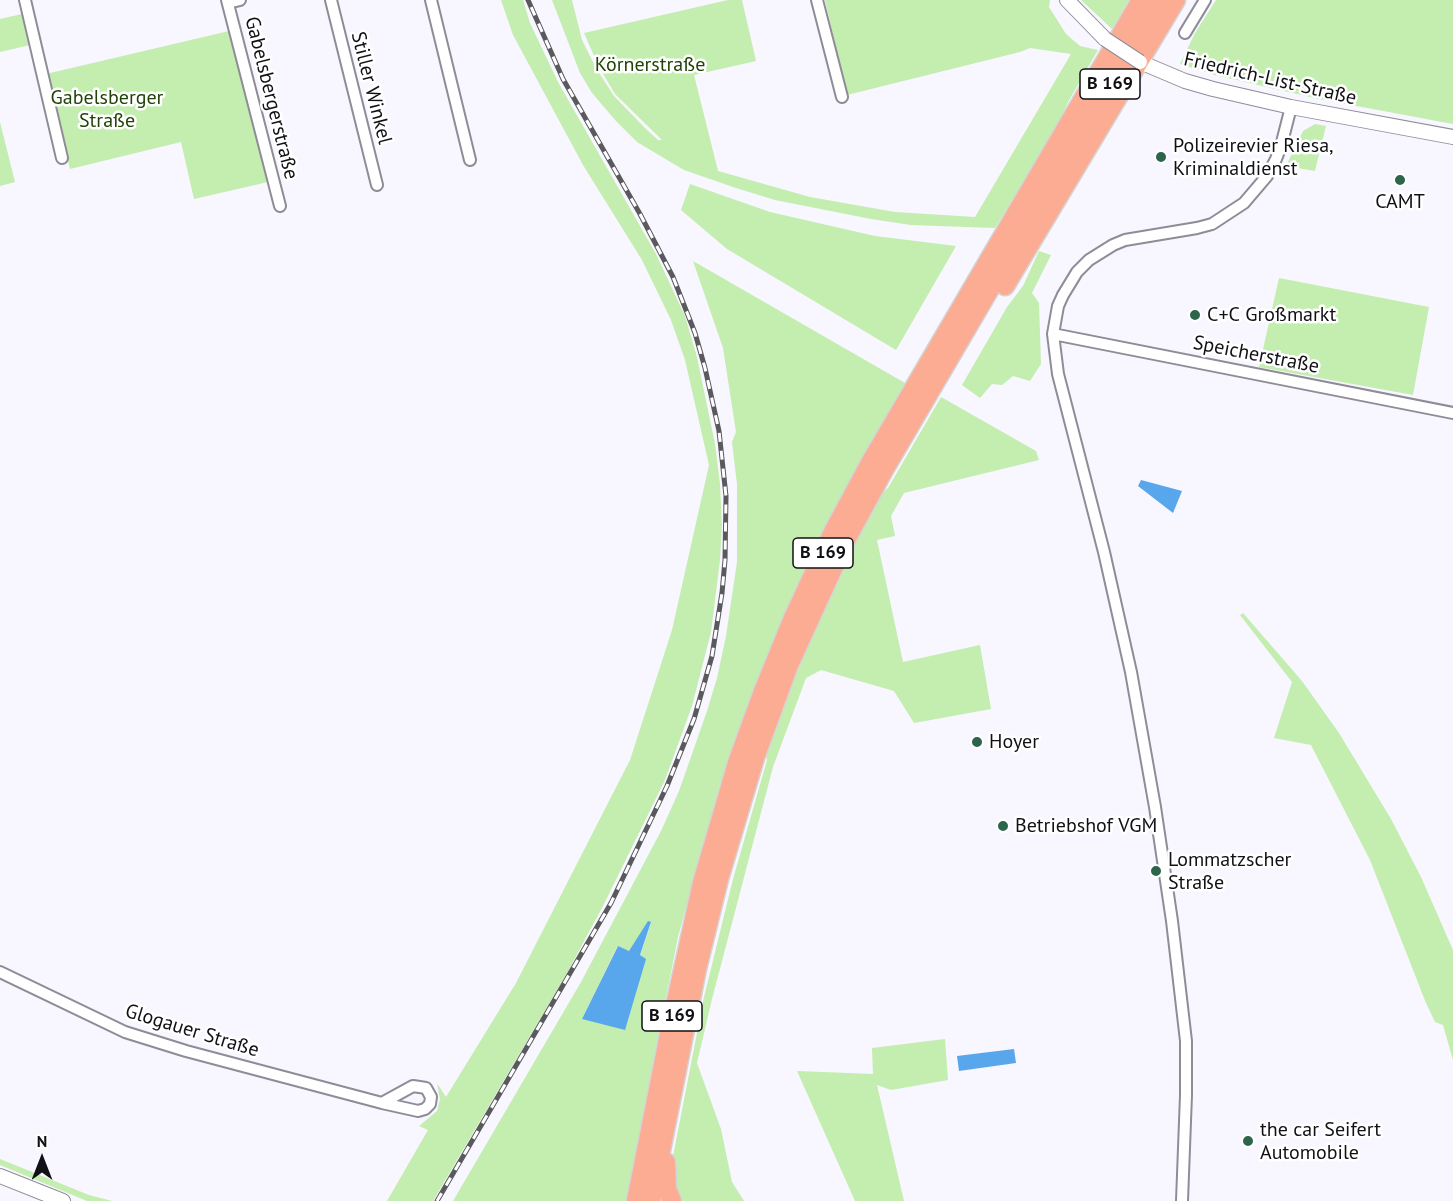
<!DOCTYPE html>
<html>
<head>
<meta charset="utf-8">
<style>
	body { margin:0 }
	#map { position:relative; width:1453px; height:1201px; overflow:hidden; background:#f8f6fe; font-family:"PT Sans",sans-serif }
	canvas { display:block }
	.north { position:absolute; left:12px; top:1129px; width:60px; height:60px; -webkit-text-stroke:4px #fff; paint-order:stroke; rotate:0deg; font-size:16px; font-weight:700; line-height:24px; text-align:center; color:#111014 }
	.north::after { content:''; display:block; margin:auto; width:21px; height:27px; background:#111014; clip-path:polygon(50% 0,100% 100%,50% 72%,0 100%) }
</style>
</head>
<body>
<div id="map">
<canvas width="1453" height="1201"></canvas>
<div class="north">N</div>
</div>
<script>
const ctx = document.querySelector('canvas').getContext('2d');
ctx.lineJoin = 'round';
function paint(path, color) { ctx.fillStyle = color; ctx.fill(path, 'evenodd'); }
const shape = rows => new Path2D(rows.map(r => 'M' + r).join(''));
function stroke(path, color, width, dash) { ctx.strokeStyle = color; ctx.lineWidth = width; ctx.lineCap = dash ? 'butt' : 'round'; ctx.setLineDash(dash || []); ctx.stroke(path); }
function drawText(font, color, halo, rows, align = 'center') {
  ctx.font = font + ' "PT Sans",sans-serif'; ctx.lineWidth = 5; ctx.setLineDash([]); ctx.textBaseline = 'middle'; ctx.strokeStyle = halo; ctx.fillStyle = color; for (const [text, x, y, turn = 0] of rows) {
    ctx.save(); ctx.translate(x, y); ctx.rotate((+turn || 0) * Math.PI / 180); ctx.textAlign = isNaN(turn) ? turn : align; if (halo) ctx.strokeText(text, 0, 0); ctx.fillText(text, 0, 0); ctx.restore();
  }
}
paint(shape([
	[501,0,523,0,530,23,558,82,656,254,685,316,697,357,715,444,720,484,722,525,720,560,711,632,692,706,665,780,604,904,567,973,433,1201,387,1201,428,1130,419,1126,437,1111,440,1099,437,1083,446,1097,516,983,630,760,672,630,709,465,685,360,671,320,642,260,583,165,513,35],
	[552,0,572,0,582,40,596,68,614,96,645,128,658,140,662,140,615,94,599,67,584,33,728,0,742,0,756,61,694,75,718,171,810,197,895,212,975,217,1071,54,1030,48,1020,52,847,95,825,0,1050,0,1049,7,1066,34,1080,46,1098,50,1068,102,1058,126,995,228,911,225,871,219,775,200,736,188,684,170,637,142,616,121,592,93,580,73],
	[1081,0,1129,0,1112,29],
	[1216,0,1453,0,1453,124,1319,99,1215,75,1180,64,1195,33],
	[22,14,30,45,0,52,0,19],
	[229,31,268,182,194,199,181,142,70,169,46,74],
	[0,122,15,182,0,186],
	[1315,124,1326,126,1315,171,1286,166,1303,131],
	[690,184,770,212,875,236,956,246,896,350,727,249,681,210],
	[1039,251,1051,255,1032,293,1039,303,1041,364,1030,381,1013,376,1002,385,992,384,980,398,962,385,1007,307,1023,286],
	[693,261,905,383,797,585,720,784,678,937,626,1201,453,1201,581,982,661,831,679,791,707,711,717,678,726,636,737,562,737,484,732,442,736,432,723,348],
	[651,923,640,956,582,1019,617,947,629,951],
	[1279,278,1429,307,1413,395,1259,367],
	[941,397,1036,451,1039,460,904,493,891,516,895,536,877,540,903,662,980,645,991,709,914,723,894,691,821,670,806,678,773,767,712,999,697,1063,721,1129,732,1182,744,1201,678,1201,674,1192,672,1164,674,1151,704,997,733,879,767,760,765,753,812,631,840,571,878,496,888,488],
	[1243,613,1302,681,1339,733,1391,819,1421,877,1453,950,1453,1060,1443,1025,1435,1022,1426,1003,1370,860,1311,745,1274,738,1292,682,1240,615],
	[945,1039,948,1080,891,1090,877,1085,904,1201,855,1201,797,1071,873,1074,872,1048],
	[0,1159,89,1195,112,1201,87,1201,0,1165]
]), '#c4edb0');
paint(shape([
	[1141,480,1182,491,1173,513,1138,486],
	[648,921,651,922,640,955,646,959,625,1030,582,1019,618,946,629,951],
	[1014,1049,1016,1063,959,1071,957,1056]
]), '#58a6eb');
const minor = shape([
	[25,0,62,158],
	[227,0,280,206],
	[331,0,377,185],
	[431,0,470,160],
	[817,0,842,97],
	[228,3,240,0],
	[1185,33,1205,0],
	[1053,334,1453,413],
	[0,972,125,1032,186,1051,382,1103,418,1111,425,1109,430,1104,431,1097,426,1088,413,1086,382,1103],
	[1182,1201,1186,1095,1186,1041,1172,921,1155,807,1131,672,1104,552,1058,374,1053,334,1058,306,1063,295,1077,272,1089,260,1113,245,1125,240,1197,228,1212,224,1244,203,1267,176,1276,159,1281,146,1291,107]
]);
const tertiary = shape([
	[1067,0,1105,39],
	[1140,62,1185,81,1213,89,1291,107,1453,137],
	[0,1176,63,1201]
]);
const trunk = shape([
	[1005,286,1176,0],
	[666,1162,667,1189,672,1201],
	[636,1201,671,1024,702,883,737,763,762,694,793,618,833,532,870,463,1141,0],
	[651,1201,697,969,719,879,755,758,789,665,846,540,884,470,1159,0]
]);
stroke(minor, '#8f8c97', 14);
stroke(tertiary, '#8f8c97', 16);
stroke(trunk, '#d4d4d5', 21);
stroke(minor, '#fff', 10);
stroke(tertiary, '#fff', 14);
stroke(trunk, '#fbac92', 18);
const rail = shape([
	[437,1201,611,903,667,786,694,719,712,656,722,593,725,560,726,496,719,431,705,368,695,333,673,277,640,214,563,79,528,0]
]);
stroke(rail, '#5a595e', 5);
stroke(rail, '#fff', 3, [9]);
const tertiaryBridge = shape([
	[1105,39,1140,62]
]);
stroke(tertiaryBridge, '#8f8c97', 16, []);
stroke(tertiaryBridge, '#fff', 14);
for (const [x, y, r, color] of [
	[1161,157,6,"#2d644c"],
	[1400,180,6,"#2d644c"],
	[1195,315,6,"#2d644c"],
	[977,742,6,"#2d644c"],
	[1003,826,6,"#2d644c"],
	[1156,871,6,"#2d644c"],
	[1248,1141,6,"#2d644c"]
]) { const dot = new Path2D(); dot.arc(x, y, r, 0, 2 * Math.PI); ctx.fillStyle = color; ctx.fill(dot); stroke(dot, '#fff', 2); }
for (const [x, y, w] of [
	[1110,84,60],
	[823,553,60],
	[672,1016,60]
]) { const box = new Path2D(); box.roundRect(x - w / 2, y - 15, w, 30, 4.5); ctx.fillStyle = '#fff'; ctx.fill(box); stroke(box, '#111014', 1.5); }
drawText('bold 18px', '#111014', null, [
	["B 169",1110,84],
	["B 169",823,553],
	["B 169",672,1016]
]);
drawText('20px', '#204307', '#fff', [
	["Körnerstraße",650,65],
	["Gabelsberger",107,98],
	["Straße",107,121]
]);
drawText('20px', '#111014', '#fff', [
	["Friedrich-List-Straße",1270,79,13],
	["Stiller Winkel",371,88,76],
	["Gabelsbergerstraße",271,98,76],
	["Speicherstraße",1256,355,11],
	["Glogauer Straße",192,1031,17]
]);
drawText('20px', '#111014', '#fff', [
	["Polizeirevier Riesa,",1173,146],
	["Kriminaldienst",1173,169],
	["CAMT",1400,202,"center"],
	["C+C Großmarkt",1207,315],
	["Hoyer",989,742],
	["Betriebshof VGM",1015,826],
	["Lommatzscher",1168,860],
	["Straße",1168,883],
	["the car Seifert",1260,1130],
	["Automobile",1260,1153]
], 'left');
</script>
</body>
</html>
